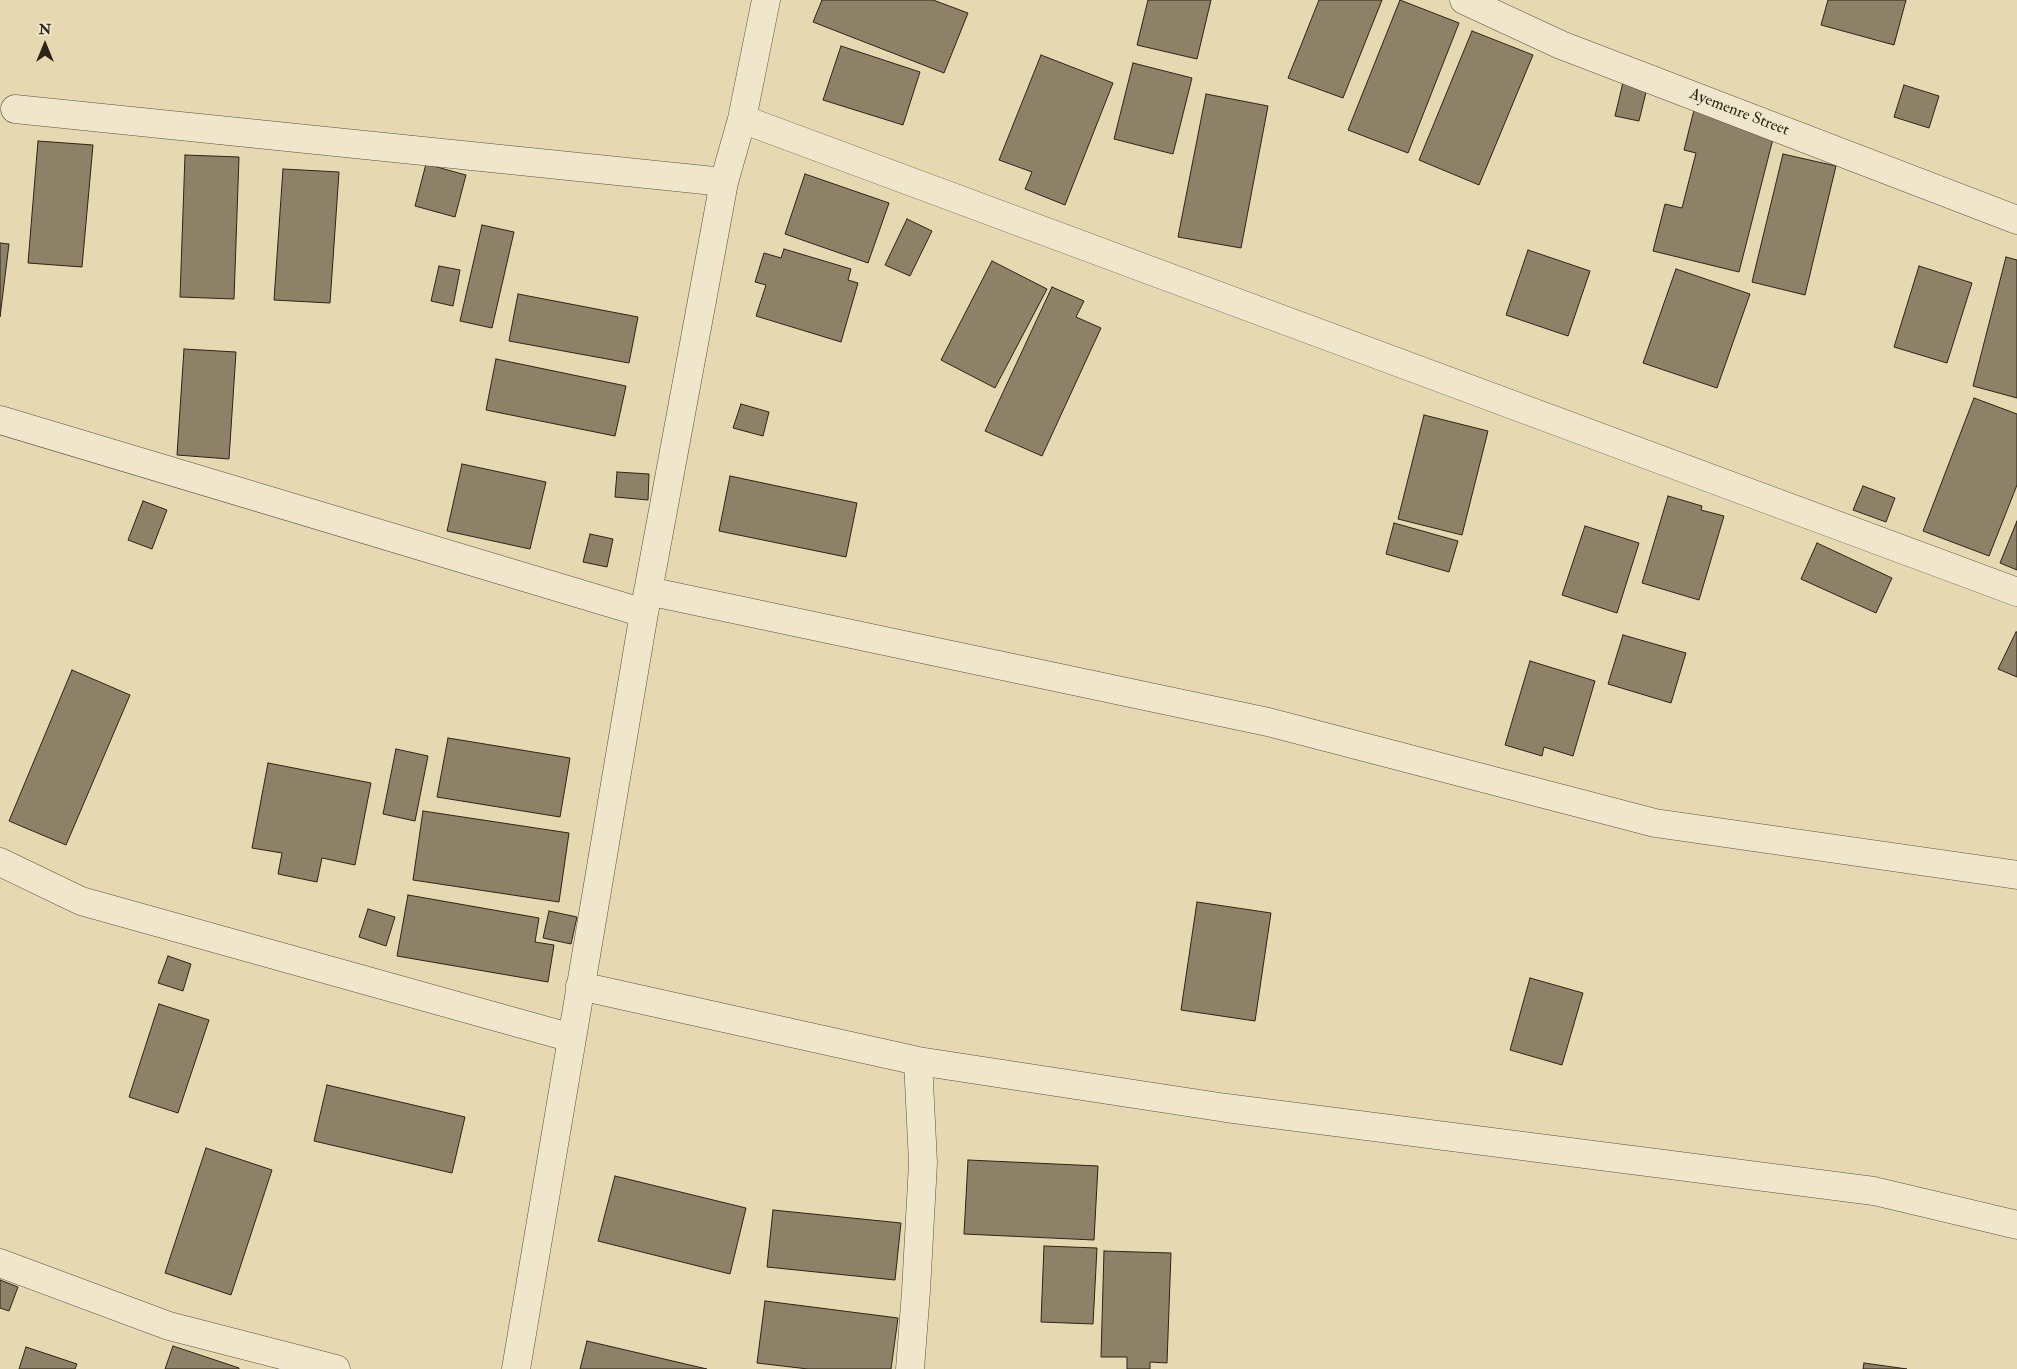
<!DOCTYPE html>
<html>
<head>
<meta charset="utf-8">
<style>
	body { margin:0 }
	#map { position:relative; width:2017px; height:1369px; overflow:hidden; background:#e6d9b1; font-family:"IM FELL Double Pica",serif }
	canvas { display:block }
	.north { position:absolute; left:20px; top:20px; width:50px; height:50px; -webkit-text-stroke:4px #efe6cc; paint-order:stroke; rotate:0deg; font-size:14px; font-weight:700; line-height:20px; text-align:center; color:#2d2317 }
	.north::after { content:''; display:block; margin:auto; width:18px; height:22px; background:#2d2317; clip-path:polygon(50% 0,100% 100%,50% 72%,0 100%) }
</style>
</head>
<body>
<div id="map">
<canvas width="2017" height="1369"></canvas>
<div class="north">N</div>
</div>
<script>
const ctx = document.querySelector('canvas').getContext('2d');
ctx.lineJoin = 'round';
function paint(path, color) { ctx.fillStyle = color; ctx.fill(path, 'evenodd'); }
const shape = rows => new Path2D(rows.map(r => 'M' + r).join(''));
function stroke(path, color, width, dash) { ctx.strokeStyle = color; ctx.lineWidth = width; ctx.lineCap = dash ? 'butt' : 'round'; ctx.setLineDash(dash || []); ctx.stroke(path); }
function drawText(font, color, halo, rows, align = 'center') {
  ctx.font = font + ' "IM FELL Double Pica",serif'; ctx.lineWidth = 4; ctx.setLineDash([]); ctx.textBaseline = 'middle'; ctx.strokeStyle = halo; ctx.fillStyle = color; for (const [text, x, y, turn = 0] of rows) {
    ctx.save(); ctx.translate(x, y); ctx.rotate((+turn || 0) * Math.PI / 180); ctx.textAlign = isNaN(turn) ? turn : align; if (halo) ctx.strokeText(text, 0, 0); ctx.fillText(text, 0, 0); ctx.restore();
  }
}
const building = shape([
	[822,0,933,0,968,13,944,73,813,22,822,0],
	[1148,0,1211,0,1197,59,1137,45,1148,0],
	[1319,0,1382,0,1343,98,1288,78,1319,0],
	[1400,0,1459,23,1408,153,1348,130,1400,0],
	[1828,0,1906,0,1894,45,1821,25,1828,0],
	[1472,31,1533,55,1479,185,1419,160,1472,31],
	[841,46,920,72,903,125,823,100,841,46],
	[1041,55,1113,83,1065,205,1025,189,1032,172,999,160,1041,55],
	[1133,63,1192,78,1173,154,1114,139,1133,63],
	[1624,78,1648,84,1639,121,1615,116,1624,78],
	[1904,85,1939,96,1929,128,1894,117,1904,85],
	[1206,94,1268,106,1241,248,1178,237,1206,94],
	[1694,110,1775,131,1739,272,1653,251,1665,204,1682,208,1696,153,1684,150,1694,110],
	[38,141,93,145,82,267,28,263,38,141],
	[1783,154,1836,166,1805,295,1752,282,1783,154],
	[185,155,239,157,234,299,180,297,185,155],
	[426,164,466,175,455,217,415,206,426,164],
	[283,169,339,172,330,303,274,300,283,169],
	[805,174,889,203,868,263,785,234,805,174],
	[907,219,932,231,910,276,885,265,907,219],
	[482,225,514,232,492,328,460,321,482,225],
	[0,243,9,244,0,317,0,243],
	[784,249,851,269,848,280,858,283,841,342,756,316,766,285,755,282,764,253,781,258,784,249],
	[1528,250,1590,271,1568,336,1506,315,1528,250],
	[2006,257,2017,260,2017,398,1973,386,2006,257],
	[992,261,1047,289,995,388,941,360,992,261],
	[439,266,460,270,453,306,431,301,439,266],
	[1919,266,1972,283,1947,363,1894,347,1919,266],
	[1676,269,1750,294,1717,388,1643,363,1676,269],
	[1052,287,1084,301,1076,317,1101,328,1042,456,985,431,1052,287],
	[518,294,638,317,629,363,509,341,518,294],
	[184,349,236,352,229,459,177,455,184,349],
	[496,359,626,386,615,436,486,410,496,359],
	[1974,398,2017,414,2017,485,1989,556,1923,531,1974,398],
	[741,404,769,412,763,436,733,428,741,404],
	[1424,415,1488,431,1462,535,1398,519,1424,415],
	[462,464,546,482,530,549,447,531,462,464],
	[617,472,649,474,648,500,615,497,617,472],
	[730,476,857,503,846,557,719,531,730,476],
	[1863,486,1895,498,1886,522,1853,510,1863,486],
	[1668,496,1702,506,1701,510,1724,516,1699,600,1642,583,1668,496],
	[143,501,167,510,152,549,128,540,143,501],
	[2017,521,2017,570,2000,563,2017,521],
	[1394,523,1458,541,1449,572,1386,554,1394,523],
	[1585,526,1639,543,1617,613,1562,595,1585,526],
	[590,534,613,539,607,567,583,562,590,534],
	[1817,543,1892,578,1876,613,1801,579,1817,543],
	[2016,632,2017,632,2017,677,1998,669,2016,632],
	[1623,635,1686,653,1671,703,1608,684,1623,635],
	[1530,661,1595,681,1573,756,1544,747,1542,756,1505,745,1530,661],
	[72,670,130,695,66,845,9,821,72,670],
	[448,738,570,758,560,817,437,797,448,738],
	[396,749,428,756,415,821,383,814,396,749],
	[268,763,371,783,355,865,322,858,317,882,278,874,282,853,252,848,268,763],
	[423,811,569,833,559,902,413,880,423,811],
	[408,895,539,918,535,942,554,945,548,982,397,956,408,895],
	[1197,902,1271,913,1255,1021,1181,1010,1197,902],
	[368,909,395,917,386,946,359,937,368,909],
	[549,911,577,917,571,944,543,938,549,911],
	[168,956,191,964,183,991,158,983,168,956],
	[1530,978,1583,993,1562,1065,1510,1050,1530,978],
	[159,1004,209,1020,178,1113,129,1097,159,1004],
	[327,1085,465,1117,452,1173,314,1141,327,1085],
	[206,1148,272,1170,231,1295,165,1273,206,1148],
	[968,1160,1098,1166,1094,1240,964,1234,968,1160],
	[615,1176,746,1208,730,1274,598,1241,615,1176],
	[773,1210,901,1223,895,1280,767,1267,773,1210],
	[1044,1246,1097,1248,1093,1324,1041,1322,1044,1246],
	[1104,1251,1171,1253,1167,1363,1150,1362,1150,1369,1127,1369,1127,1357,1101,1357,1104,1251],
	[0,1280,18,1287,9,1311,0,1308,0,1280],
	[765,1301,898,1318,891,1369,808,1369,757,1363,765,1301],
	[587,1341,707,1369,580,1369,587,1341],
	[173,1346,239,1368,239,1369,165,1369,173,1346],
	[26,1347,77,1364,75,1369,19,1369,26,1347],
	[1864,1363,1907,1369,1863,1369,1864,1363]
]);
paint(building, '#8d8267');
stroke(building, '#2d2317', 1);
const minor = shape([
	[1464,0,1561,45,2017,220],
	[15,109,724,182],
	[742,119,2017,592],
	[0,420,644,613],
	[648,591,1268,722,1655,823,2017,875],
	[0,862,81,901,572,1038],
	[580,986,918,1061,1226,1108,1874,1191,2017,1225],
	[0,1263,169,1326,336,1369],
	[516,1369,644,613,724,182,742,119,766,0],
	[910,1369,916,1291,923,1163,918,1061]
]);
stroke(minor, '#5b503e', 29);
stroke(minor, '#efe6cc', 28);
drawText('16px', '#2d2317', '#efe6cc', [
	["Ayemenre Street",1739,113,21]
]);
</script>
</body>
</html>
